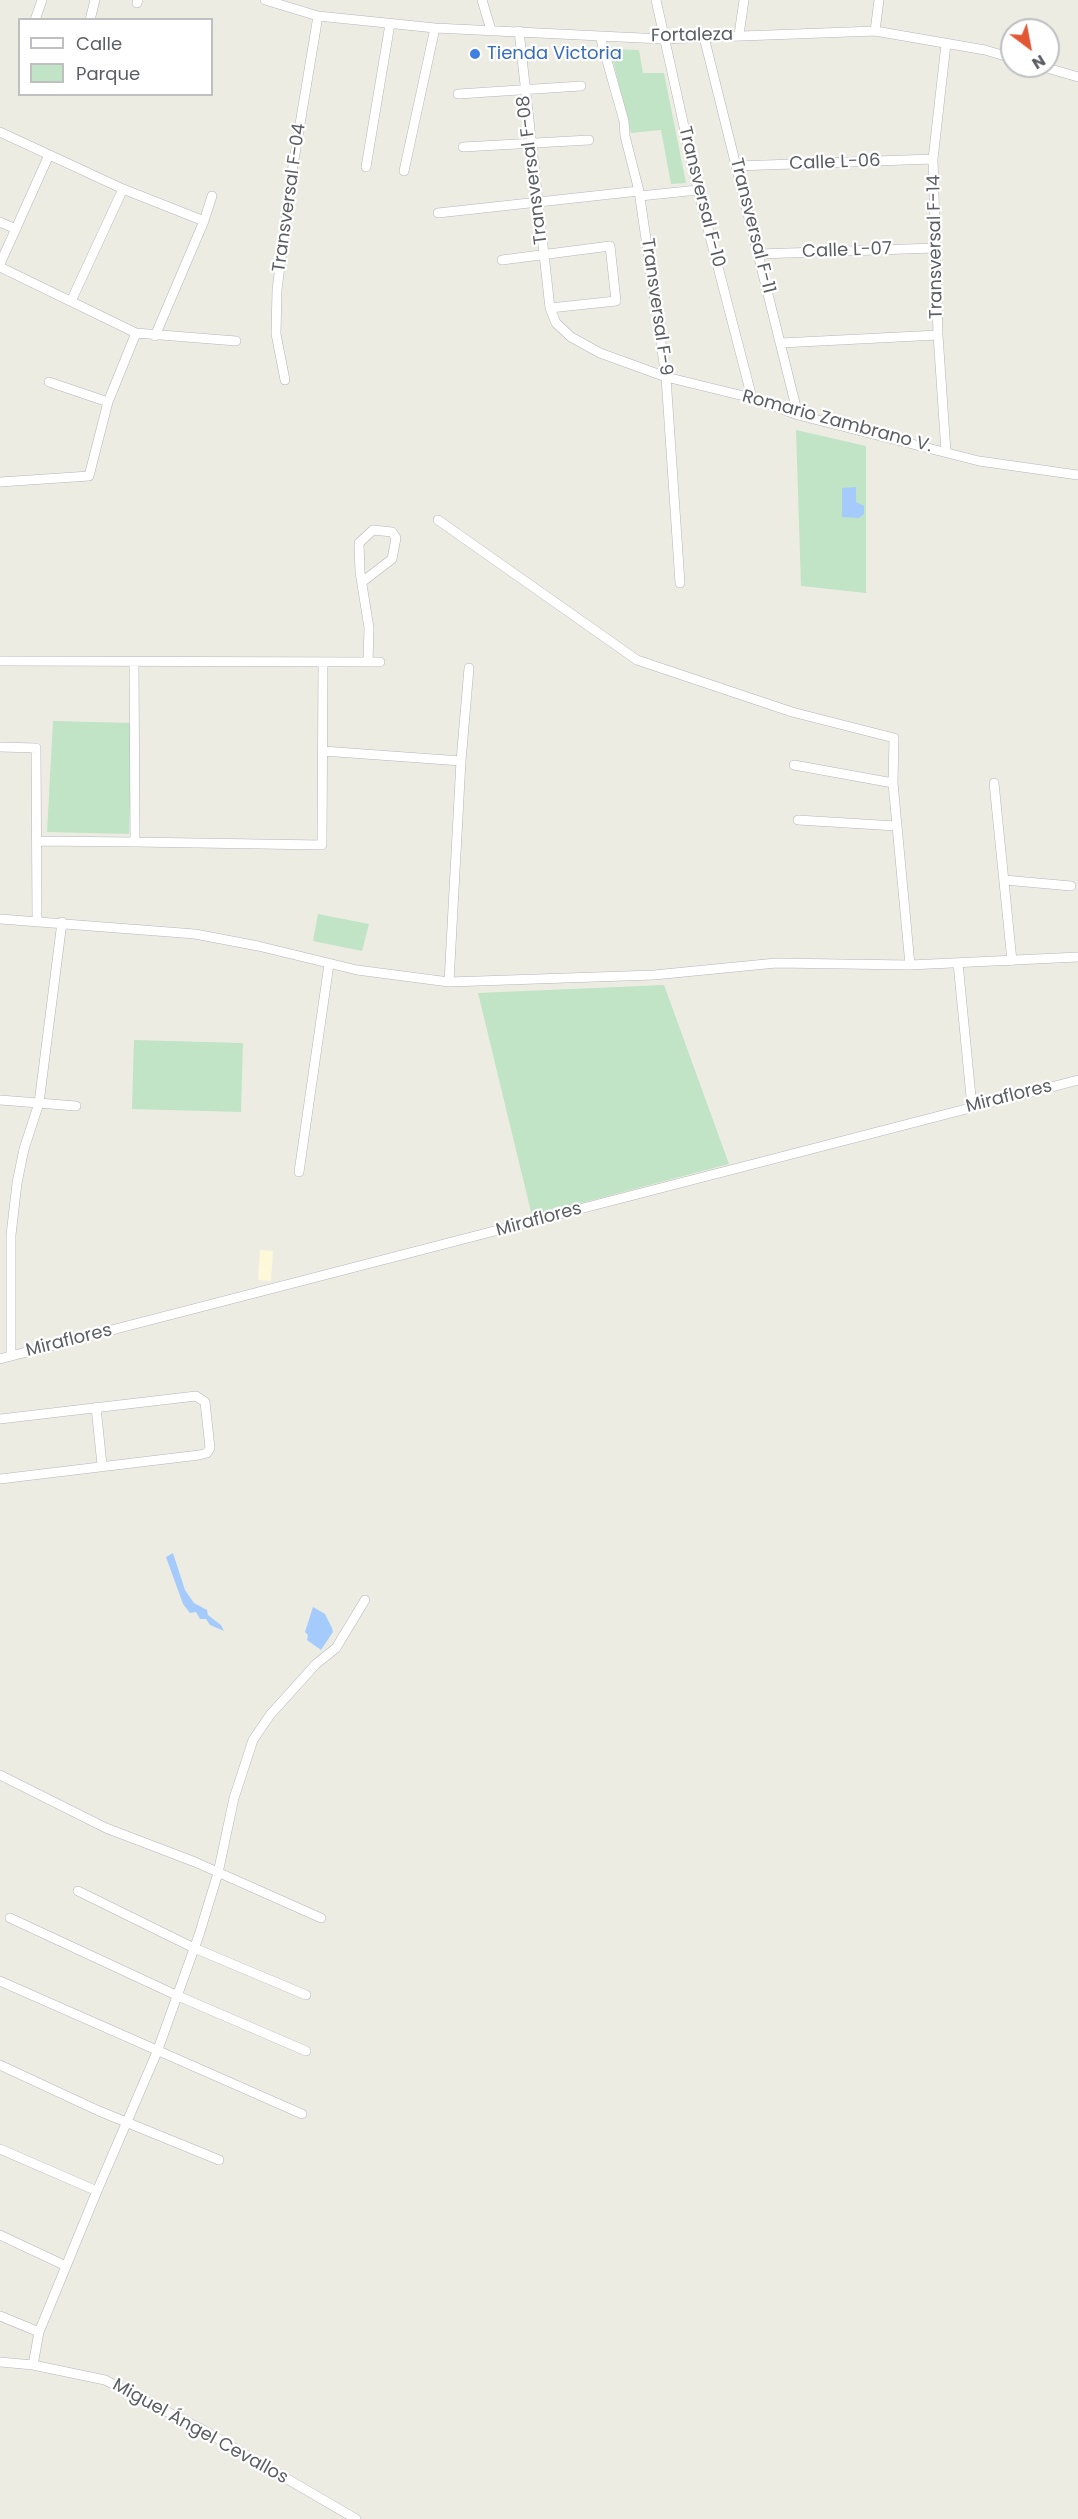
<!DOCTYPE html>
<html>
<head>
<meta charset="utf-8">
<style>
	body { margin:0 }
	#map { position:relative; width:1078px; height:2519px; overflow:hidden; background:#edece3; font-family:Poppins,sans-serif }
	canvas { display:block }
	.legend { position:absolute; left:18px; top:18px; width:195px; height:78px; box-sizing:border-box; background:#fff; border:2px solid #bdbfc1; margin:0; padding:8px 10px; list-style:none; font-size:18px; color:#5b5e63 }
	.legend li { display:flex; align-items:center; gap:12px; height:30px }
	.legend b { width:30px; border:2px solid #bdbfc1 }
	.north { position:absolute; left:1000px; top:18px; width:60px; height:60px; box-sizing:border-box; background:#fff; border:2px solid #bdbfc1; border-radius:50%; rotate:148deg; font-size:16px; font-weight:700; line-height:24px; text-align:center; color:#5b5e63 }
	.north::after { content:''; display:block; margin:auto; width:21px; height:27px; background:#e25734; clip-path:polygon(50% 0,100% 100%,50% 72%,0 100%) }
</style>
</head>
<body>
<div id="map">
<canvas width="1078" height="2519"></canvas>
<ul class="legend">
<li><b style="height:8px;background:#fff"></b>Calle</li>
<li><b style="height:16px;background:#c0e4c5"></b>Parque</li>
</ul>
<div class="north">N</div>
</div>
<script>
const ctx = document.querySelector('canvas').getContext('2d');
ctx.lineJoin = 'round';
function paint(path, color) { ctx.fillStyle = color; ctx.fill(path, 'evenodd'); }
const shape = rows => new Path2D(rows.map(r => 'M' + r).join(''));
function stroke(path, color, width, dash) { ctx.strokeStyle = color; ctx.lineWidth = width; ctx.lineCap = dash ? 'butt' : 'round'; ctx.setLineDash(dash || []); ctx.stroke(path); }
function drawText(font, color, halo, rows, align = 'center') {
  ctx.font = font + ' Poppins,sans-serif'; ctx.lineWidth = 4.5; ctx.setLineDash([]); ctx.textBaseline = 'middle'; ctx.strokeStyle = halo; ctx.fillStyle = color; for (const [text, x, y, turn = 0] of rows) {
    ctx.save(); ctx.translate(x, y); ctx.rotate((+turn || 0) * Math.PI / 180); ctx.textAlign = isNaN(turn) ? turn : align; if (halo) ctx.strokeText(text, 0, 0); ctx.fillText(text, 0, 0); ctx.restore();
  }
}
paint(shape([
	[260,1250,273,1251,271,1281,258,1280]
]), '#fcf8d9');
paint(shape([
	[610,49,639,50,643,73,664,73,686,183,671,184,661,130,631,133],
	[796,430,866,446,866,593,801,586],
	[53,721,133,723,129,834,47,832],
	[318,914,369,924,362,951,313,941],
	[664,985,729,1164,532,1216,478,993],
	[134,1040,243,1043,241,1112,132,1109]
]), '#c0e4c5');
paint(shape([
	[856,487,856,502,864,506,864,514,859,518,842,517,842,488],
	[173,1553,185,1590,194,1603,207,1610,208,1615,221,1625,224,1631,210,1625,206,1619,200,1619,196,1612,190,1613,183,1604,166,1557],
	[313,1607,325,1614,332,1628,333,1632,321,1650,307,1640,308,1635,305,1632]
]), '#a5cbfc');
const street = shape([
	[265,0,318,16,435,28,662,39,875,31,985,50,1012,58],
	[482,0,491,30],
	[656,0,698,190,752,398],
	[137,3,138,0],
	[35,20,42,0],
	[90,20,95,0],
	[519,31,550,308,556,323,571,337,600,353,666,377,752,398,798,415,979,461,1078,475],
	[875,31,879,0],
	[739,35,744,0],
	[600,36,624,121,625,136,639,191,666,377,680,583],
	[704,37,798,415],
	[1040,66,1078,77],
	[458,94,581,86],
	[0,132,123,189,204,221],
	[463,147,589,140],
	[737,166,933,159],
	[366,167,390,24],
	[404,171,435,28],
	[640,196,698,190],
	[438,213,639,191],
	[0,222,16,229],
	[759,254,935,248],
	[502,260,610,246,616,301,550,308],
	[0,264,49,155],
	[0,267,136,333,236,341],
	[72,299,123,189],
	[155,336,204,221,212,196],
	[781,343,938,335],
	[285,380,276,334,277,290,291,178,318,16],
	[49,382,108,402],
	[946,452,938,335,933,159,946,44],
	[0,482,89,476,108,402,136,333],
	[438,520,637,660,792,712,894,738,893,783,910,965],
	[362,582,392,559,396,538,392,532,373,530,359,543,360,572,369,628,368,662],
	[0,661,380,662],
	[0,747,36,748,37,920],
	[323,751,461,761],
	[794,765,893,783],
	[994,783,1012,961],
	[798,820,896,826],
	[37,841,135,842,134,662],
	[135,842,322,845,323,663],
	[1004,880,1071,886],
	[0,919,195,934,258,946,357,970,449,982,654,975,776,963,910,965,1078,957],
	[958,963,972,1107],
	[449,982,461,761,469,668],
	[0,1100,76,1106],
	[299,1172,329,964],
	[11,1356,11,1235,17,1183,24,1149,39,1103,62,922],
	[0,1359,1078,1080],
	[96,1407,102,1465],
	[0,1419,196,1396,205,1402,210,1448,207,1453,199,1455,0,1479],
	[0,1775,106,1828,195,1862,321,1918],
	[78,1891,194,1948,306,1995],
	[10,1918,178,1996,306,2051],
	[0,1981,302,2114],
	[0,2065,99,2111,219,2160],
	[0,2149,97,2191,39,2332,33,2365],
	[97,2191,157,2052,199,1935,218,1873,234,1798,253,1740,270,1715,316,1664,336,1648,365,1600],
	[0,2235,66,2266],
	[0,2316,39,2332],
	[0,2362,33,2365,105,2380,203,2430,356,2519]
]);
stroke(street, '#b4b5ba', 10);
stroke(street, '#fff', 9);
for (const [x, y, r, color] of [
	[475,54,6,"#3f7fe0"]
]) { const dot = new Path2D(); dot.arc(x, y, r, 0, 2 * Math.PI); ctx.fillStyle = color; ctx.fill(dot); stroke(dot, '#fff', 2); }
drawText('18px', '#5b5e63', '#fff', [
	["Fortaleza",692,36,-1],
	["Calle L-06",835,163,-2],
	["Transversal F-08",533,170,-97],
	["Transversal F-10",701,197,76],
	["Transversal F-04",290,198,-82],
	["Transversal F-11",752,226,76],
	["Transversal F-14",936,247,-91],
	["Calle L-07",847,251,-2],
	["Transversal F-9",656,307,82],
	["Romario Zambrano V.",837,422,15],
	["Miraflores",1009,1097,-14],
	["Miraflores",539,1220,-15],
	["Miraflores",69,1341,-14],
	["Miguel Ángel Cevallos",200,2432,29]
]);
drawText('18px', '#366cbe', '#fff', [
	["Tienda Victoria",487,54]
], 'left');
</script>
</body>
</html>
